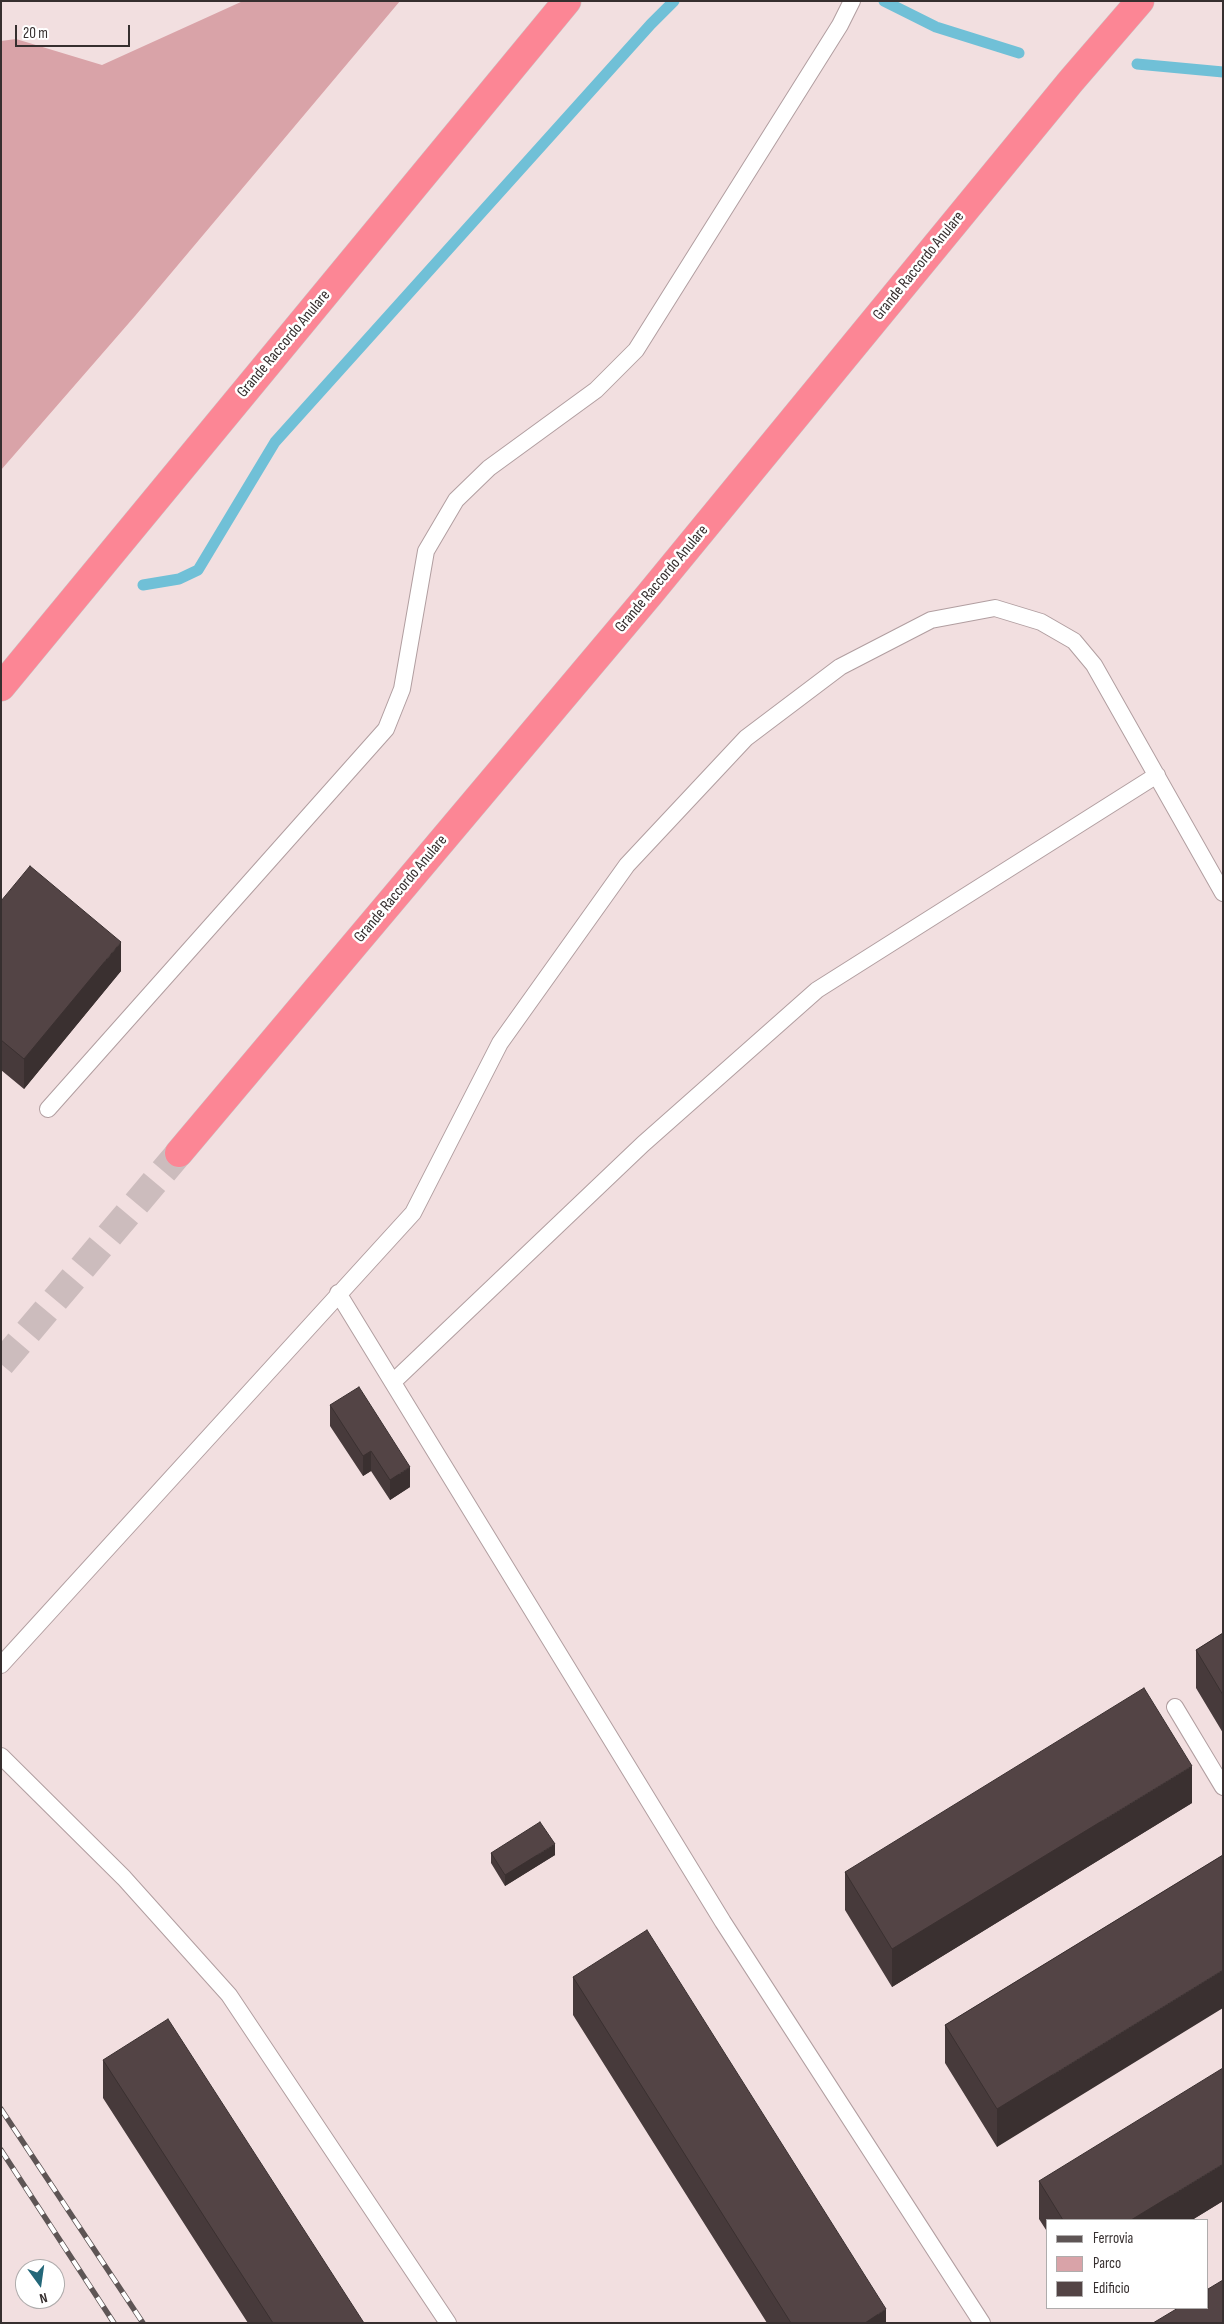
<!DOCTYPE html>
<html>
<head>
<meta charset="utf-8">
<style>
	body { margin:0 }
	#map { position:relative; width:1224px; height:2324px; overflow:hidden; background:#f2dfe0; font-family:"Sofia Sans Condensed",sans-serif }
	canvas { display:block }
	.frame { position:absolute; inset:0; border:2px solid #362f2f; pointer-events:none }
	.legend { position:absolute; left:1046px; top:2219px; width:162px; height:90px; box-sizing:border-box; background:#fff; border:1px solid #afacac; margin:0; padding:6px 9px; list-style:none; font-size:15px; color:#362f2f }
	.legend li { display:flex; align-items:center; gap:10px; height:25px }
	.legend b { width:25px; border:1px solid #afacac }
	.north { position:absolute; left:15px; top:2259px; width:50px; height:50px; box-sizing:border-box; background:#fff; border:1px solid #afacac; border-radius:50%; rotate:166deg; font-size:14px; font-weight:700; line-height:20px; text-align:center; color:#362f2f }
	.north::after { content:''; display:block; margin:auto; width:18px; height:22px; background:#236779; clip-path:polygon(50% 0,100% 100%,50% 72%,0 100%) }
	.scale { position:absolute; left:15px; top:25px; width:115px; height:22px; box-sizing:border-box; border:2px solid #362f2f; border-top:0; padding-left:6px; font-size:15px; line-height:18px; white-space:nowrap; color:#362f2f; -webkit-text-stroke:4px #fff; paint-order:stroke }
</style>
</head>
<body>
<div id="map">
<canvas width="1224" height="2324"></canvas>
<div class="frame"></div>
<ul class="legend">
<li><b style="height:6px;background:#5e5555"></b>Ferrovia</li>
<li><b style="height:14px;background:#d9a3a8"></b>Parco</li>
<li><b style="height:14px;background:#534445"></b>Edificio</li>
</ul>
<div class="north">N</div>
<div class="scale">20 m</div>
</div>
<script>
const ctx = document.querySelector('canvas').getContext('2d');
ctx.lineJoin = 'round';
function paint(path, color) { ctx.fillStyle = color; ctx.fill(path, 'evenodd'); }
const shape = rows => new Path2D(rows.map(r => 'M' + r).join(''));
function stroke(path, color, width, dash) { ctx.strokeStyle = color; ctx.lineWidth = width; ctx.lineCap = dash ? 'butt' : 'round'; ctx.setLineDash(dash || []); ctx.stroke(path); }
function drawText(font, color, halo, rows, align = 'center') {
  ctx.font = font + ' "Sofia Sans Condensed",sans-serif'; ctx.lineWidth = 5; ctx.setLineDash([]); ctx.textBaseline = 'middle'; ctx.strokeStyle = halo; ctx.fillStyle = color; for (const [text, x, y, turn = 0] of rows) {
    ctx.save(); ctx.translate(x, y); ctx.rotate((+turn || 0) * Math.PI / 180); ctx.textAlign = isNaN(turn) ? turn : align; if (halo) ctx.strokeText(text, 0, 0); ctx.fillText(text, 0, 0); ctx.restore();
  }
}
paint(shape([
	[243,1,400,1,135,316,1,470,1,41,16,39,102,65]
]), '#d9a3a8');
stroke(shape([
	[884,1,936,27,1019,53],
	[1137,64,1223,72],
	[143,585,179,579,198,570,275,442,651,24,674,1]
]), '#70c0d7', 11);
stroke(shape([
	[1,1364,179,1153]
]), '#ccbcbd', 28, [28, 14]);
const lane = shape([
	[48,1109,386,729,402,689,426,551,456,500,489,468,596,390,636,350,840,25,852,1],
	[338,1293,723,1922,982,2323],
	[393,1382,643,1144,817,990,1157,775],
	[1,1665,413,1213,500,1043,627,865,746,738,840,667,931,620,995,608,1041,622,1074,641,1094,665,1223,893],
	[1175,1707,1223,1787],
	[1,1756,124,1878,229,1995,448,2323]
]);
const highway = shape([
	[1,687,567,1],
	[179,1153,649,595,1071,81,1140,1]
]);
stroke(lane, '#b19ea0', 18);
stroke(highway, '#c7c5c5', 29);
stroke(lane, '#fff', 16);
stroke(highway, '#fc8695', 28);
const rail = shape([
	[1,2109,143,2323],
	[1,2150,114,2323]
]);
stroke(rail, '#5e5555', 5.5);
stroke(rail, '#fff', 4, [11]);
paint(shape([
	[1,901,121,971,24,1089,1,1070],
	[330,1405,410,1487,390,1500,371,1471,363,1476,330,1426],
	[1223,1633,1223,1733,1196,1688,1196,1650],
	[1192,1803,892,1987,845,1910,845,1872],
	[491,1853,555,1855,505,1886,491,1863],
	[1223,1855,997,2147,945,2063,945,2025],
	[573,1977,886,2323,767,2323,573,2015],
	[103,2060,364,2323,248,2323,103,2098],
	[1039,2181,1223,2201,1192,2220,1048,2220,1048,2233,1039,2219]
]), '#473a3b');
paint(shape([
	[121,942,121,971,24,1089,24,1059],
	[371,1451,371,1471,363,1476,363,1456],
	[410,1467,410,1487,390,1500,390,1480],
	[1192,1766,1192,1803,892,1987,892,1949],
	[555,1844,555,1855,505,1886,505,1875],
	[1223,1970,1223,2008,997,2147,997,2109],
	[1223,2164,1223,2201,1192,2220,1131,2220],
	[886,2309,886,2323,865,2323]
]), '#3a3030');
const building = shape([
	[30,866,121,942,24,1059,1,1040,1,901,30,866],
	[359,1387,410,1467,390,1480,371,1451,363,1456,330,1405,359,1387],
	[1223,1633,1223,1695,1196,1650,1223,1633],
	[1144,1688,1192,1766,892,1949,845,1872,1144,1688],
	[540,1822,555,1844,505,1875,491,1853,540,1822],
	[1223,1855,1223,1970,997,2109,945,2025,1223,1855],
	[647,1930,886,2309,865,2323,791,2323,573,1977,647,1930],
	[168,2019,364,2323,273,2323,103,2060,168,2019],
	[1223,2068,1223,2164,1131,2220,1063,2220,1039,2181,1223,2068],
	[1223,2280,1223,2323,1153,2323,1178,2308,1208,2308,1208,2289,1223,2280]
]);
paint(building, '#534445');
stroke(building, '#3a3030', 1);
drawText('16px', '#362f2f', '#fff', [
	["Grande Raccordo Anulare",919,266,-51],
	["Grande Raccordo Anulare",284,344,-50],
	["Grande Raccordo Anulare",662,579,-50],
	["Grande Raccordo Anulare",401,889,-50]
]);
</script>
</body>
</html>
